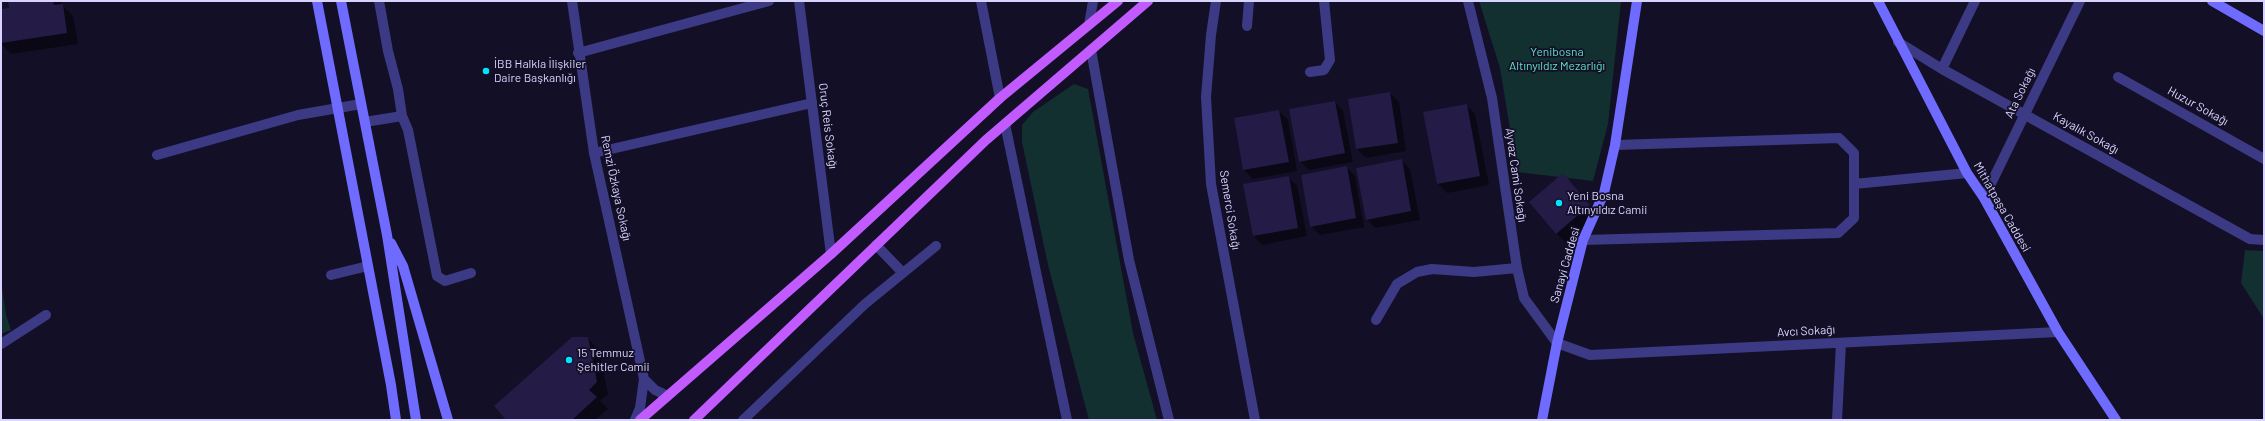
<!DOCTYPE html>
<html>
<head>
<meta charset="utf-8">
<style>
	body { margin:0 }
	#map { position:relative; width:2265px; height:421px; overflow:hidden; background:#130f26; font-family:Barlow,sans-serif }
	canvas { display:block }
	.frame { position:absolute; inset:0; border:2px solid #d9d4ff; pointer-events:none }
</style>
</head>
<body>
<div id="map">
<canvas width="2265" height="421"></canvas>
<div class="frame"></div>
</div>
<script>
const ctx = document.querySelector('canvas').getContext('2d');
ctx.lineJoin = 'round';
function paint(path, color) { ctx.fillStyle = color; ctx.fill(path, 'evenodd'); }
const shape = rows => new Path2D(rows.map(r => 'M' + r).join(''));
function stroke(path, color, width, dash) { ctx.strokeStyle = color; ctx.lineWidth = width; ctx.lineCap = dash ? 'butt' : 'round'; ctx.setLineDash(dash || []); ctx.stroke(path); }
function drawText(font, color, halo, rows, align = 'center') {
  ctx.font = font + ' Barlow,sans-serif'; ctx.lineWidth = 3.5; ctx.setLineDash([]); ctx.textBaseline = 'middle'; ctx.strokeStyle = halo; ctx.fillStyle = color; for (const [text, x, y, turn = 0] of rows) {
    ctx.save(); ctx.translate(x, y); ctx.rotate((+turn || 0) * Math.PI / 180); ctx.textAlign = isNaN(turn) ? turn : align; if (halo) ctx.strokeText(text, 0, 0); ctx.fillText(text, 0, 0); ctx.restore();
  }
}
paint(shape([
	[1479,1,1621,1,1608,124,1593,181,1517,172,1500,68],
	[1074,84,1088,89,1133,333,1157,420,1089,420,1048,265,1022,142,1022,125,1033,112],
	[2245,250,2264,251,2264,319,2241,283],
	[1,281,6,315,11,330,1,334]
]), '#12302f');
paint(shape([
	[9,1,62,1,62,5,73,16,78,44,11,54,1,44,1,11,10,9],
	[1390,93,1399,102,1406,151,1366,158,1357,149,1349,100],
	[1335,102,1343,111,1353,162,1309,170,1300,161],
	[1466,105,1475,114,1489,185,1447,193,1438,184,1424,113],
	[1279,111,1288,120,1297,171,1253,179,1244,170],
	[1401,160,1410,169,1420,220,1375,228,1367,219],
	[1346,167,1355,176,1364,227,1320,235,1311,226],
	[1563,175,1600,216,1567,244,1556,233],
	[1288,177,1297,186,1307,236,1262,245,1254,236],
	[587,338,599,350,608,394,600,401,608,409,595,420,507,420]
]), '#0007');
paint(shape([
	[8,1,53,1,54,5,63,4,67,33,1,43,1,9,9,8],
	[1390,92,1398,143,1356,149,1348,99],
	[1335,101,1345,153,1299,162,1289,109],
	[1467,104,1480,176,1437,184,1423,112],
	[1279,110,1289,162,1243,170,1234,118],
	[1402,159,1411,211,1366,220,1356,168],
	[1347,166,1356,218,1310,227,1301,175],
	[1563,173,1590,205,1556,234,1529,202],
	[1289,176,1298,228,1253,236,1243,184],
	[572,337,588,337,597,382,589,390,597,397,572,420,506,420,494,406]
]), '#241b47');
stroke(shape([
	[379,1,388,51,398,89,402,116,408,130,437,276,445,281,471,273],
	[1247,26,1249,1],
	[1310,72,1324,70,1330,60,1324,1],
	[365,122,402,116],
	[594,153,812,103],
	[157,155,298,115,361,104],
	[876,245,903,273],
	[331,275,368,266],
	[1376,320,1397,284,1417,272,1432,269,1474,272,1517,268],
	[743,420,865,304,936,246]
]), '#3d3a85', 10);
stroke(shape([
	[572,1,594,153,644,379,640,408,635,420],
	[799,1,831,254],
	[981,1,1000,98],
	[1216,1,1211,35,1206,97,1211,184,1255,420],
	[1468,1,1492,98,1517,268,1524,298,1557,343,1590,355,2058,332],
	[1089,25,1093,1],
	[1898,42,1942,69,2250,239,2264,240],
	[1091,50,1129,260,1169,420],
	[578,53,769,1],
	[1942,69,1975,1],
	[2118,77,2264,159],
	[1005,124,1067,420],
	[1854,184,1967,173],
	[1984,198,2080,1],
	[1583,240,1838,233,1854,218,1854,153,1839,138,1615,145],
	[1,344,46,315],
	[644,379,655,390,668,396],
	[1837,420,1841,343]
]), '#3d3a85', 10);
stroke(shape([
	[317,1,391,385,396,420],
	[341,1,387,235,416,420],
	[1878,1,1967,173,1984,198,2058,332,2116,420],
	[2212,1,2264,31],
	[391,243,403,266,448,420],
	[1542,420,1557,343,1583,240,1604,193,1615,145,1637,1]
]), '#6f6bff', 10);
stroke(shape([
	[640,420,831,254,1000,98,1118,1],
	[694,420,986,140,1148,1]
]), '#c25bff', 10);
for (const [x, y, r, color] of [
	[486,71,4,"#00e5ff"],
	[1559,203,4,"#00e5ff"],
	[569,360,4,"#00e5ff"]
]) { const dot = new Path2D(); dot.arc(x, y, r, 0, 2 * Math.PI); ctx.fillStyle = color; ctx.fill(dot); stroke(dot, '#130f26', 1.5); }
drawText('12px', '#5fe0c0', '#130f26', [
	["Yenibosna",1557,52],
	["Altınyıldız Mezarlığı",1557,66]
]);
drawText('12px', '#d9d4ff', '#130f26', [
	["İBB Halkla İlişkiler",494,64],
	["Daire Başkanlığı",494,78],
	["Yeni Bosna",1567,196],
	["Altınyıldız Camii",1567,210],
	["15 Temmuz",577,353],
	["Şehitler Camii",577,367]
], 'left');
drawText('12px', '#d9d4ff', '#130f26', [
	["Ata Sokağı",2020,93,-64],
	["Huzur Sokağı",2198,106,29],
	["Oruç Reis Sokağı",828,126,83],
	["Kayalık Sokağı",2086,133,29],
	["Ayvaz Cami Sokağı",1516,175,82],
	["Remzi Özkaya Sokağı",616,188,78],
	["Mithatpaşa Caddesi",2002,207,60],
	["Semerci Sokağı",1230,210,81],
	["Sanayi Caddesi",1565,265,-74],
	["Avcı Sokağı",1806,331,-3]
]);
</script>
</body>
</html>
